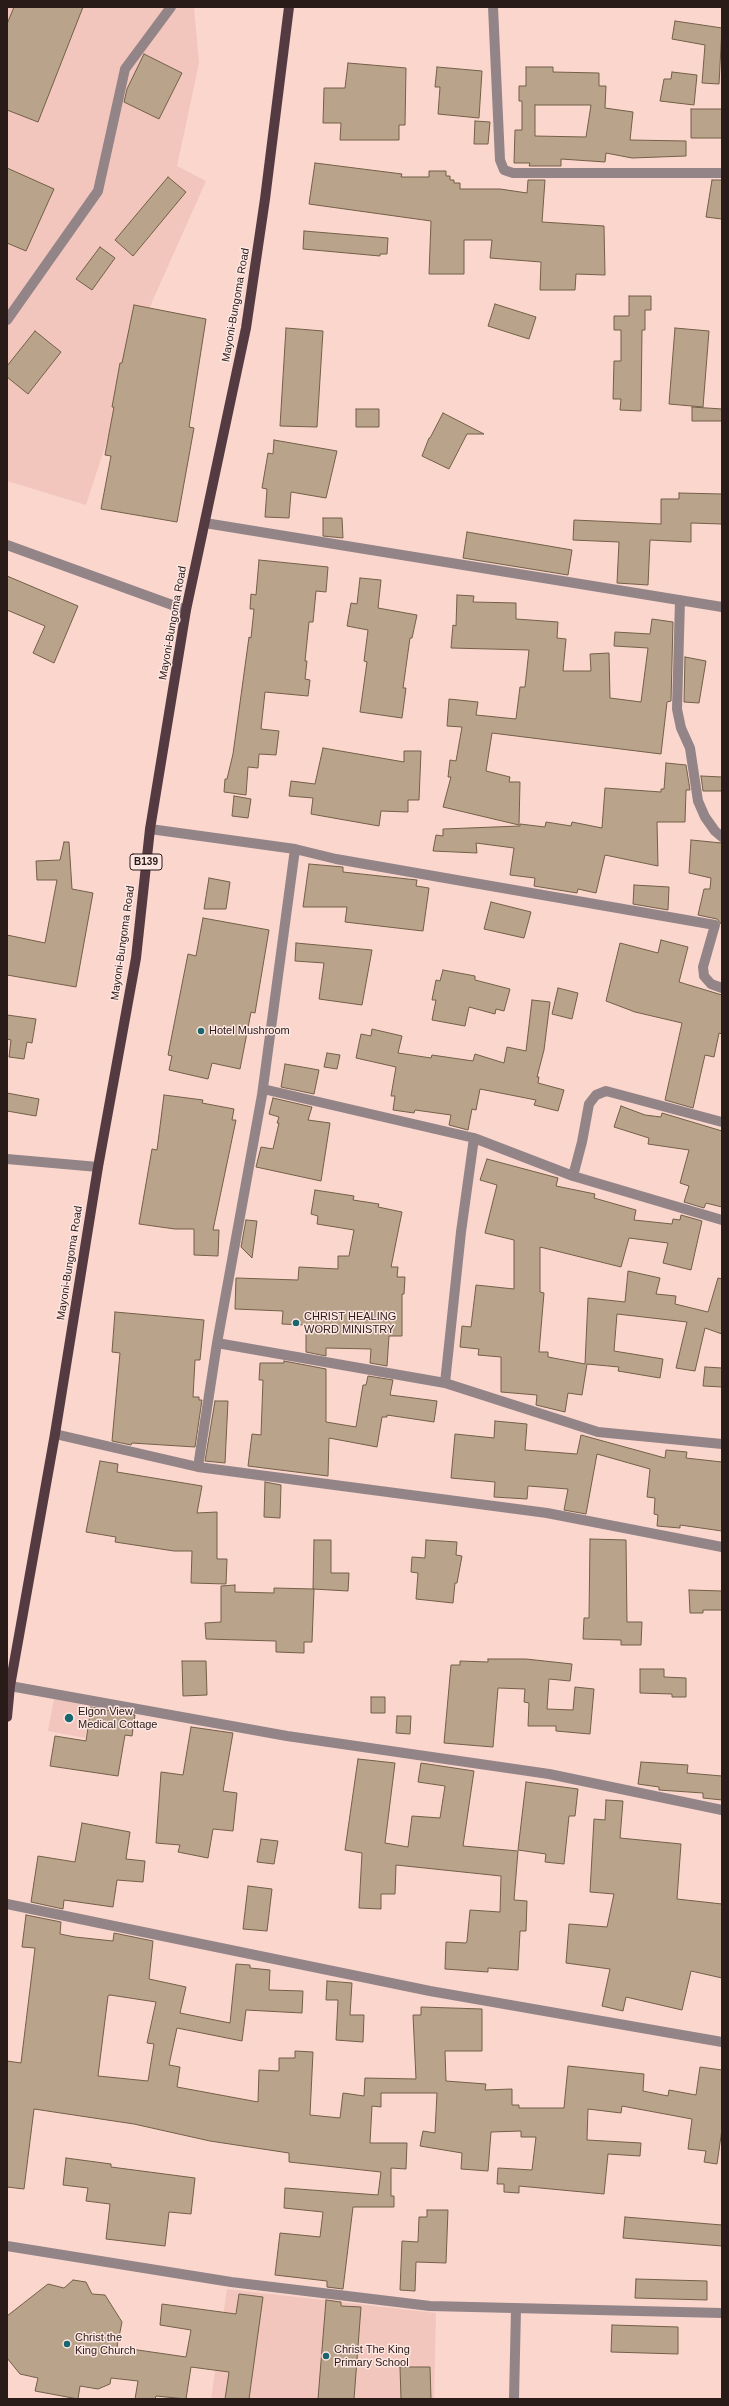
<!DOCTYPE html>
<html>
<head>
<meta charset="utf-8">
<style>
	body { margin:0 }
	#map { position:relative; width:729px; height:2406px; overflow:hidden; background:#fbd6cd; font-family:Arial,sans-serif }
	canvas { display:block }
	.frame { position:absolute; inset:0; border:8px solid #281b18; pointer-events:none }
</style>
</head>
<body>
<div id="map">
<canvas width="729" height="2406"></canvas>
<div class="frame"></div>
</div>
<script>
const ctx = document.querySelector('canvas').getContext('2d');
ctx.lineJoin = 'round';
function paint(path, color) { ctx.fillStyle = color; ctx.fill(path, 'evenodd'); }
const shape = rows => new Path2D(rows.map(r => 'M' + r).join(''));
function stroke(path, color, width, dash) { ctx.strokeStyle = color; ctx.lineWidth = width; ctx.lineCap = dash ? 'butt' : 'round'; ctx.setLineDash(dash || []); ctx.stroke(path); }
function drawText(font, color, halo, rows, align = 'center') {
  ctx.font = font + ' Arial,sans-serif'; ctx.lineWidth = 3; ctx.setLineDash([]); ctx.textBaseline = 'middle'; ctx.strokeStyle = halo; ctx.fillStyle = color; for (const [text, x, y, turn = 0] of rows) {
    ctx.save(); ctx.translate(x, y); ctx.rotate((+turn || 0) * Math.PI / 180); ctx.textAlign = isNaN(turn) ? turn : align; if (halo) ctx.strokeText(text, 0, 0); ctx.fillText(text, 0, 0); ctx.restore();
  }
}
paint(shape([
	[7,7,194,7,199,63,177,166,206,181,152,302,86,505,7,481],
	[54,1698,91,1705,85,1738,48,1731],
	[227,2289,436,2313,434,2399,211,2399]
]), '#f2c6bc');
const building = shape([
	[14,7,83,7,38,122,7,110,7,24,14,7],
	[675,21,722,28,719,84,702,83,705,45,672,39,675,21],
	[144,54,182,73,159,119,124,102,127,89,144,54],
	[348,63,406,68,405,125,399,125,399,140,340,140,341,123,323,123,324,88,345,88,348,63],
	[437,67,482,71,479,118,438,114,440,87,435,87,437,67],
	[526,67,553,67,553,72,599,73,599,86,606,86,605,108,633,112,630,140,686,141,686,156,632,158,606,153,605,162,561,159,561,166,529,166,530,163,514,163,515,130,522,130,522,101,519,101,519,86,526,86,526,67],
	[535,105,591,105,586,137,535,136,535,105],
	[672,72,697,75,694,105,660,101,664,79,671,79,672,72],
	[691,109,722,109,722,138,691,138,691,109],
	[475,121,490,122,488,144,474,144,475,121],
	[315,163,402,174,401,177,429,177,429,171,446,171,446,176,450,176,450,180,454,180,454,183,460,183,460,189,500,189,527,193,528,180,545,180,542,222,604,226,605,275,576,274,575,290,540,290,541,262,490,258,492,240,464,240,464,274,429,274,431,221,309,204,315,163],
	[7,168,54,189,26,251,7,243,7,168],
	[168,177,186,192,133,256,115,240,168,177],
	[712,180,722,180,722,219,706,217,712,180],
	[304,231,388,238,387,254,380,254,380,256,303,249,304,231],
	[100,247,115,258,92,290,76,279,100,247],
	[629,296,651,296,651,310,645,310,645,330,642,330,641,411,620,410,621,399,613,399,614,361,621,361,621,330,614,330,614,316,629,316,629,296],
	[495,304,536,317,529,339,488,326,495,304],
	[134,305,206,319,189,427,194,428,177,522,101,509,111,456,105,455,114,407,112,407,120,363,122,363,134,305],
	[286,328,323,331,317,427,280,426,286,328],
	[675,328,709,331,703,407,669,404,675,328],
	[35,331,61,352,28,394,7,377,7,366,35,331],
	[692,407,722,409,722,421,692,421,692,407],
	[356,409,379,409,379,427,356,427,356,409],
	[443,413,484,434,467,434,449,469,422,456,429,438,430,438,443,413],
	[274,440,337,451,326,498,291,492,289,518,265,517,267,489,262,488,268,453,273,454,274,440],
	[679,493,722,494,722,524,691,523,691,542,650,540,648,585,617,583,619,542,573,540,574,520,661,524,661,499,679,499,679,493],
	[323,518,342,518,343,538,323,536,323,518],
	[467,532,572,550,568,575,463,558,467,532],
	[259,560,328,567,326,592,316,591,313,622,309,622,305,661,307,661,305,679,310,680,308,696,265,692,261,729,279,731,276,755,259,754,258,768,248,767,246,795,224,792,225,779,227,779,233,754,249,637,251,638,254,609,250,609,251,594,256,595,259,560],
	[7,576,78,606,54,663,33,653,45,626,7,610,7,576],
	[360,578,381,580,378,608,417,615,412,638,410,638,403,688,406,688,402,718,360,712,367,662,364,661,368,630,347,626,351,603,357,604,360,578],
	[457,595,474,596,473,602,516,603,516,619,558,622,557,638,566,639,563,671,591,671,590,654,609,653,610,698,641,702,648,648,614,646,615,632,650,634,652,619,673,622,671,701,667,702,661,754,492,733,486,771,510,777,509,782,520,782,519,825,443,807,451,777,448,777,450,760,456,761,462,727,447,726,449,699,478,702,476,715,516,719,520,687,525,687,529,650,451,648,453,625,456,626,457,595],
	[685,657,706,661,699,703,684,702,685,657],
	[323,748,404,762,404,751,421,751,419,800,408,800,408,812,381,811,379,826,311,814,313,798,289,796,291,781,315,784,323,748],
	[666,763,686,765,690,790,686,790,685,822,657,822,658,866,605,855,596,893,578,889,577,893,534,886,535,878,510,875,514,848,476,843,477,853,433,851,436,835,443,836,443,829,520,826,520,824,545,827,546,822,571,826,572,822,602,828,605,788,661,792,661,789,664,789,666,763],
	[701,776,722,777,722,791,703,791,701,776],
	[234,796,251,799,248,818,232,816,234,796],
	[691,840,722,843,722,925,717,919,698,915,704,889,710,889,711,878,689,873,691,840],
	[64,842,69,842,72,889,93,893,76,987,7,975,7,935,45,943,57,880,37,880,36,861,60,860,64,842],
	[309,864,343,867,343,872,417,880,416,886,429,888,423,931,345,922,347,907,303,907,309,864],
	[209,878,230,882,226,909,204,909,209,878],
	[634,885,669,887,668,910,633,904,634,885],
	[491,902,531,912,524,938,484,929,491,902],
	[203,918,269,930,255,1013,251,1012,240,1069,212,1063,208,1079,169,1070,172,1056,168,1055,188,954,196,956,203,918],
	[661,940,688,947,679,982,722,995,722,1034,719,1033,714,1057,705,1055,693,1108,665,1100,682,1023,635,1012,606,1001,620,943,658,953,661,940],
	[296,943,372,950,362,1005,319,999,324,963,295,961,296,943],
	[443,970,475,976,475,980,510,989,504,1011,496,1009,495,1014,469,1007,465,1026,432,1020,436,1000,432,1000,436,980,440,981,443,970],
	[558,988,578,993,572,1019,552,1014,558,988],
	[532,1000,550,1002,544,1050,537,1077,539,1077,538,1083,564,1090,558,1111,534,1105,536,1100,480,1089,476,1110,472,1109,468,1130,449,1125,451,1115,415,1110,414,1113,393,1110,395,1096,391,1096,396,1067,356,1058,361,1034,371,1036,372,1029,402,1036,398,1053,431,1058,432,1055,473,1061,475,1054,504,1063,507,1047,526,1051,532,1000],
	[7,1015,36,1019,32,1043,27,1042,24,1059,9,1057,11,1040,7,1039,7,1015],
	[327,1053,340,1055,337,1069,324,1067,327,1053],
	[285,1064,319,1070,314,1094,281,1087,285,1064],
	[7,1093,39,1099,36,1116,7,1111,7,1093],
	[164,1095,203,1100,202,1103,234,1109,232,1120,236,1120,213,1230,219,1230,218,1256,194,1255,194,1229,175,1229,139,1224,152,1149,157,1150,164,1095],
	[273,1098,312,1107,308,1120,330,1123,321,1181,256,1167,261,1147,273,1149,279,1123,277,1123,279,1117,269,1114,273,1098],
	[621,1106,645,1115,661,1117,662,1113,722,1131,722,1207,706,1203,704,1208,684,1202,689,1186,680,1183,689,1150,648,1144,649,1138,614,1127,621,1106],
	[487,1159,558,1178,556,1186,595,1194,594,1198,636,1210,634,1220,672,1224,673,1219,680,1220,681,1215,702,1221,691,1270,663,1263,668,1243,629,1238,621,1267,540,1247,540,1292,544,1293,539,1352,548,1352,548,1357,585,1364,588,1298,625,1302,628,1271,660,1278,656,1294,676,1296,675,1304,708,1312,718,1278,722,1279,722,1334,705,1328,695,1371,676,1368,687,1322,617,1314,614,1351,663,1359,660,1378,618,1371,619,1367,587,1364,582,1395,568,1393,565,1412,536,1405,537,1395,501,1392,501,1357,478,1355,479,1349,460,1347,462,1326,471,1327,476,1285,514,1289,514,1240,485,1233,497,1185,480,1180,487,1159],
	[315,1190,354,1196,353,1200,379,1204,378,1207,402,1212,391,1267,398,1267,397,1277,405,1277,404,1294,402,1294,402,1336,389,1336,387,1366,370,1363,371,1349,326,1348,326,1356,306,1352,306,1325,282,1324,283,1311,235,1309,236,1278,298,1280,299,1267,338,1269,338,1256,349,1256,354,1230,317,1224,318,1216,311,1214,315,1190],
	[246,1220,257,1221,252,1258,241,1247,246,1220],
	[115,1312,204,1320,200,1360,195,1360,193,1397,199,1397,199,1400,202,1400,195,1447,132,1443,131,1445,112,1441,120,1353,112,1352,115,1312],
	[284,1361,326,1369,326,1422,356,1427,363,1385,366,1385,368,1376,393,1380,390,1395,437,1401,434,1422,387,1415,387,1417,382,1417,377,1447,329,1438,328,1476,248,1466,252,1434,261,1435,263,1380,259,1380,260,1363,284,1363,284,1361],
	[705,1367,722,1368,722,1387,703,1386,705,1367],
	[215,1401,228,1401,225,1463,205,1461,215,1401],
	[495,1421,527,1424,525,1450,577,1454,581,1435,665,1458,666,1450,687,1452,686,1458,722,1462,722,1531,680,1525,680,1528,657,1526,658,1515,654,1514,655,1498,647,1497,650,1469,597,1454,586,1514,564,1510,568,1489,528,1486,527,1499,494,1497,495,1482,451,1478,455,1434,494,1438,495,1421],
	[100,1461,118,1464,117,1472,202,1486,197,1513,217,1512,217,1559,227,1559,226,1584,191,1583,192,1551,174,1551,115,1542,116,1537,86,1532,100,1461],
	[265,1482,281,1485,280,1518,264,1517,265,1482],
	[590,1539,626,1540,627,1622,642,1622,641,1645,621,1645,621,1640,583,1639,584,1618,589,1618,590,1539],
	[314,1540,331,1540,331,1573,349,1573,348,1591,313,1589,314,1540],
	[426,1540,457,1542,456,1555,462,1556,457,1583,455,1583,453,1603,416,1599,418,1573,411,1572,412,1557,425,1558,426,1540],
	[235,1585,235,1592,274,1593,274,1588,314,1589,312,1642,304,1642,304,1653,276,1652,276,1641,206,1639,205,1623,221,1622,221,1586,235,1585],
	[689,1590,722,1591,722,1610,703,1610,703,1613,690,1613,689,1590],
	[488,1659,526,1659,572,1664,570,1681,549,1679,547,1709,573,1710,575,1687,594,1689,590,1734,556,1731,556,1726,528,1726,529,1703,524,1702,525,1689,498,1688,493,1747,444,1743,451,1665,460,1665,460,1661,488,1662,488,1659],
	[182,1661,206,1661,207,1695,183,1696,182,1661],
	[640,1669,664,1669,664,1677,686,1678,686,1697,672,1697,672,1694,640,1693,640,1669],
	[371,1697,385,1697,385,1713,371,1713,371,1697],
	[91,1707,135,1715,132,1736,125,1735,118,1776,50,1766,55,1736,86,1741,91,1707],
	[397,1716,411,1716,410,1734,396,1733,397,1716],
	[191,1727,233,1733,223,1791,237,1793,233,1831,213,1829,208,1858,178,1852,180,1845,156,1843,161,1772,183,1775,191,1727],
	[358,1759,395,1763,385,1843,408,1847,412,1816,440,1818,445,1786,418,1782,421,1763,474,1771,463,1846,518,1851,514,1900,527,1901,526,1931,520,1931,518,1970,488,1968,488,1972,445,1969,446,1942,466,1943,467,1941,470,1910,500,1912,501,1876,396,1865,395,1894,381,1894,381,1909,359,1908,362,1853,345,1850,358,1759],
	[641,1762,688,1765,687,1773,722,1776,722,1800,703,1798,703,1793,659,1790,659,1787,638,1784,641,1762],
	[526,1782,578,1789,575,1816,569,1816,564,1864,545,1862,546,1854,518,1850,526,1782],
	[606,1800,623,1801,620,1838,681,1844,677,1899,722,1904,722,1978,691,1971,682,2010,626,1997,623,2011,602,2006,610,1969,566,1963,569,1924,607,1927,614,1894,590,1892,594,1819,605,1820,606,1800],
	[82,1823,130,1832,126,1859,145,1861,143,1882,117,1880,113,1907,64,1900,63,1909,31,1902,38,1856,75,1862,82,1823],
	[261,1839,278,1841,274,1864,257,1862,261,1839],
	[248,1886,272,1889,267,1931,243,1929,248,1886],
	[26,1915,61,1922,60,1934,75,1937,113,1941,114,1933,153,1941,149,1979,186,1987,180,2013,230,2023,236,1964,250,1965,250,1968,270,1970,269,1990,303,1991,302,2013,246,2010,242,2041,177,2028,169,2065,180,2067,177,2087,258,2102,259,2070,279,2071,279,2058,295,2058,295,2051,313,2052,310,2115,340,2118,343,2093,364,2096,365,2078,416,2079,413,2015,421,2015,421,2007,482,2009,482,2051,445,2051,446,2081,486,2084,485,2090,512,2089,512,2105,519,2105,519,2108,564,2108,568,2066,644,2074,643,2091,668,2096,669,2090,696,2095,700,2067,722,2070,722,2129,717,2164,704,2162,706,2151,688,2149,692,2119,622,2106,621,2113,588,2109,587,2140,641,2143,640,2156,608,2154,604,2194,519,2186,519,2193,504,2192,504,2184,497,2184,498,2168,532,2170,536,2137,521,2137,521,2131,491,2132,488,2171,461,2169,462,2153,420,2146,423,2131,435,2133,437,2093,381,2093,381,2107,372,2106,370,2143,407,2143,406,2169,391,2168,391,2196,394,2196,394,2207,353,2207,343,2289,327,2287,327,2281,275,2275,280,2233,320,2237,323,2212,284,2208,285,2188,378,2195,381,2172,289,2162,289,2153,210,2141,134,2124,34,2109,24,2189,7,2187,7,2061,21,2063,35,1948,22,1947,26,1915],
	[110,1995,156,2002,147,2043,154,2044,148,2081,98,2076,108,1996,110,1995],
	[327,1981,352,1983,350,2015,364,2015,363,2042,336,2040,338,2000,326,2000,327,1981],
	[66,2158,111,2164,111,2167,195,2178,191,2214,169,2212,165,2246,106,2239,110,2204,86,2201,88,2188,63,2185,66,2158],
	[427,2210,448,2210,446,2263,416,2262,415,2291,400,2290,402,2241,418,2242,419,2217,427,2217,427,2210],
	[625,2217,722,2225,722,2246,623,2238,625,2217],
	[636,2279,707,2281,707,2300,635,2298,636,2279],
	[73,2280,86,2282,92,2294,105,2295,122,2322,117,2347,186,2357,191,2330,160,2325,162,2304,236,2314,239,2294,263,2297,249,2399,225,2399,229,2372,191,2367,186,2399,156,2396,155,2399,135,2399,138,2381,111,2378,110,2384,98,2389,80,2386,78,2399,35,2391,38,2378,20,2374,7,2358,7,2316,48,2284,64,2288,73,2280],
	[326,2300,341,2302,341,2306,361,2307,354,2399,318,2399,326,2300],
	[612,2325,678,2327,678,2354,611,2352,612,2325],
	[400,2367,430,2367,431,2399,401,2399,400,2367]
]);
paint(building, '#b9a38a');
stroke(building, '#735f48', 1);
stroke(shape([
	[493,7,500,160,504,170,513,173,722,173],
	[7,320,98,191,125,69,171,7],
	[205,523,722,607],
	[7,545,186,610],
	[680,600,677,709,681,728,690,748,698,801,705,817,715,831,722,837],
	[150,829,295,849,262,1095,217,1343,445,1383,598,1432,722,1444],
	[295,849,336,859,715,925,703,967,704,976,711,984,722,988],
	[263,1089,474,1138,573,1176,722,1220],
	[7,1159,98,1167],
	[573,1176,582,1142,589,1104,596,1095,606,1091,722,1122],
	[445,1383,461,1232,474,1138],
	[55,1434,198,1467,547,1513,722,1547],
	[198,1467,217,1343],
	[10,1686,287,1736,549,1774,722,1810],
	[7,1904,430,1991,722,2042],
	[7,2246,231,2282,430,2306,722,2313],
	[514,2399,516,2309]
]), '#938488', 10);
stroke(shape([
	[7,1717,10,1686,55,1434,98,1167,136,958,150,829,186,610,246,328,265,199,289,7]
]), '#543b42', 10);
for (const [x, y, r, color] of [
	[201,1031,4,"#1a666f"],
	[296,1323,4,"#1a666f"],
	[69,1718,5,"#1a666f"],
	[67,2344,4,"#1a666f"],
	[326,2356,4,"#1a666f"]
]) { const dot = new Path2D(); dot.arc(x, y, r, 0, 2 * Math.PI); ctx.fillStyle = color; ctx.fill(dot); stroke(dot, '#fee7e2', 1.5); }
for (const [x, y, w] of [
	[146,862,32]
]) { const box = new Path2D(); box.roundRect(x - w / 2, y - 8, w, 16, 3); ctx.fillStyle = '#fee7e2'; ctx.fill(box); stroke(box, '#281b18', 1); }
drawText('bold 10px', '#281b18', null, [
	["B139",146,862]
]);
drawText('11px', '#281b18', '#fee7e2', [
	["Mayoni-Bungoma Road",236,305,-80],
	["Mayoni-Bungoma Road",173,623,-80],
	["Mayoni-Bungoma Road",123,943,-82],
	["Mayoni-Bungoma Road",70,1263,-81]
]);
drawText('11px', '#281b18', '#fee7e2', [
	["Hotel Mushroom",209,1031],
	["CHRIST HEALING",304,1317],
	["WORD MINISTRY",304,1330],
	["Elgon View",78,1712],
	["Medical Cottage",78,1725],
	["Christ the",75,2338],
	["King Church",75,2351],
	["Christ The King",334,2350],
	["Primary School",334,2363]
], 'left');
</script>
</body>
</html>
